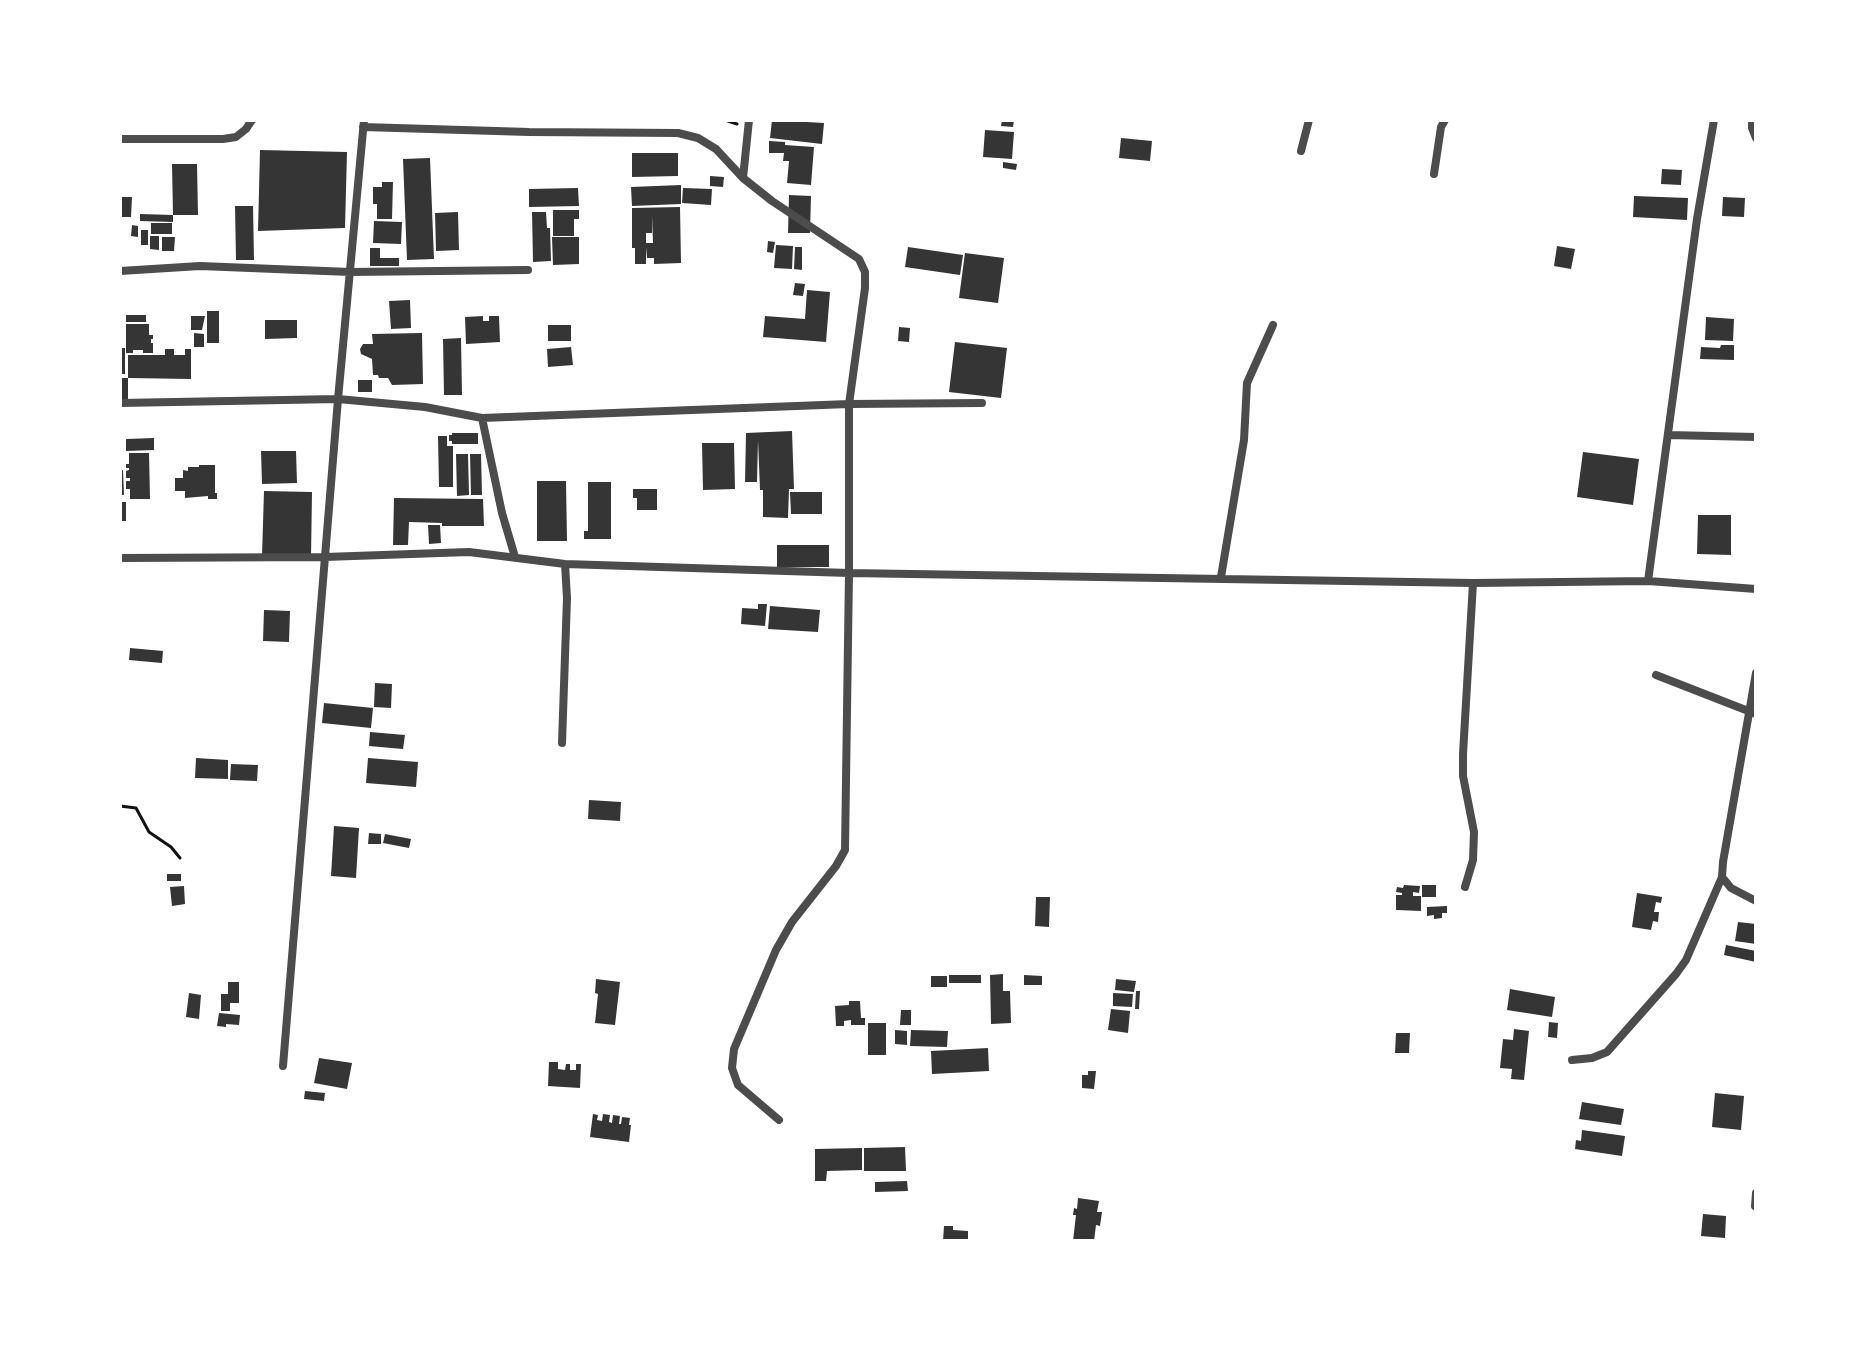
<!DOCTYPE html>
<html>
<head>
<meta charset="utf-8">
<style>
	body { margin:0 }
	#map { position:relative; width:1876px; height:1361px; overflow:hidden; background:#fff; font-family:Bitter,serif }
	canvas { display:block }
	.frame { position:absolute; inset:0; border:122px solid #fff; pointer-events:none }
</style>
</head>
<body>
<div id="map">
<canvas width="1876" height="1361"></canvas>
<div class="frame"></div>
</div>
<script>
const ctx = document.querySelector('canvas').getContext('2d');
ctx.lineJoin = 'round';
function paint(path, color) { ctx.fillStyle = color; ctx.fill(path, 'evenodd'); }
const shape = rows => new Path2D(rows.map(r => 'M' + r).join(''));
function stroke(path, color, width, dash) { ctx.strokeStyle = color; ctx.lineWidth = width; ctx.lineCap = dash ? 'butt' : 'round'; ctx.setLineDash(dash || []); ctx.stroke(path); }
paint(shape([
	[772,120,824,123,822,144,770,138],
	[1002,120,1014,120,1013,127,1001,126],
	[985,130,1014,132,1012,159,983,157],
	[1121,138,1152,141,1150,161,1119,158],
	[769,141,785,142,785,145,814,147,811,185,787,183,789,161,783,161,784,153,769,153],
	[260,150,347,152,345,228,258,231],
	[632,153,678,153,678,176,632,177],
	[430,158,434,259,407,260,403,159],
	[1003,162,1017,164,1016,170,1003,168],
	[172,164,197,164,198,215,173,215],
	[1662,169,1682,170,1681,185,1661,184],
	[710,176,724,177,723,187,710,186],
	[382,182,393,182,392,219,377,219,377,204,373,204,373,187,382,187],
	[681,185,681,204,632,206,631,187],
	[578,188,579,206,529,207,529,189],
	[683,188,712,189,711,205,682,203],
	[789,195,811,196,810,233,788,233],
	[1634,196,1688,198,1687,220,1633,217],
	[120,197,132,197,131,217,120,217],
	[1723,197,1745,198,1744,217,1722,216],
	[235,206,253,206,254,260,236,260],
	[680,207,681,263,654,264,654,258,647,258,646,247,646,264,635,264,635,248,632,248,632,208],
	[652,216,653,243,646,243,646,233,652,233],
	[553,210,579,210,579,219,574,219,574,236,553,236],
	[458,212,459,250,436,251,435,213],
	[532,212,546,212,547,228,550,228,551,261,533,262],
	[140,214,173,215,173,222,140,221],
	[374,221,402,222,401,244,373,243],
	[151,223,172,223,172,234,151,234],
	[132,225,138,226,138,237,131,236],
	[141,230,148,230,148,245,141,245],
	[150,236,159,236,159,250,150,249],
	[162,237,175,237,174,251,162,251],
	[552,237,579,237,579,264,553,265],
	[768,241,775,242,773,253,767,252],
	[776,245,793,246,792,269,774,268],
	[1557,246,1575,249,1571,269,1554,266],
	[795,247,802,247,802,270,794,269],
	[908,247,963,255,960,275,905,267],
	[370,248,380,248,380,258,399,258,399,266,370,266],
	[965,253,1004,258,998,303,959,298],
	[795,283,805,284,803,296,793,295],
	[807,290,830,292,826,342,763,337,765,316,805,319],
	[410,300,411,328,391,329,389,301],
	[207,311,219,311,219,343,207,343],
	[126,315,146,315,146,322,126,322],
	[191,316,205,316,202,330,191,330],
	[483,316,483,321,489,321,489,316,499,316,500,342,466,344,465,317],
	[1706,317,1734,319,1733,341,1705,340],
	[265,320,297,320,297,338,265,339],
	[126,324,149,324,149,335,153,335,153,339,151,339,151,343,153,343,153,353,143,353,143,350,133,350,133,353,126,353],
	[548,325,571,325,571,341,548,341],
	[899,327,910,328,909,342,898,341],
	[194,333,204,334,204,347,194,347],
	[422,333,423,384,392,385,388,378,379,378,378,375,373,375,372,359,361,354,360,349,363,344,373,344,372,334],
	[461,338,462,395,444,395,443,339],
	[955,342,1007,348,1001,398,949,392],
	[1721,345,1734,345,1734,360,1700,359,1701,347,1720,348],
	[571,347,573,365,548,367,547,349],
	[120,348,125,348,125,374,120,374],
	[165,349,174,349,174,355,185,355,185,349,191,349,191,379,128,378,128,355,165,355],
	[120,378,128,378,128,404,120,404],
	[358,380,372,380,372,392,358,392],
	[792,431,794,489,789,489,788,518,763,517,763,490,760,490,758,440,757,482,745,482,746,433],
	[452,433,478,433,478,444,452,444,452,441,449,441,449,435,452,435],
	[438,436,447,436,447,446,453,446,453,487,439,487],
	[154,438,154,450,126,451,126,439],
	[702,443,734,443,735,489,703,490],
	[261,451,296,451,297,483,262,484],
	[1583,452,1639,459,1633,505,1577,497],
	[129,453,149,453,150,499,130,499,130,489,126,489,126,481,130,481,130,478,126,478,126,471,129,470,129,468,126,468,126,464,129,464],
	[456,454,468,454,469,495,457,496],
	[470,454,481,454,482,495,471,495],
	[199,465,215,465,215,493,217,493,217,499,208,499,208,496,185,498,185,491,175,491,175,478,183,478,183,470,188,471,188,467,199,467],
	[123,470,124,495,120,495,120,471],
	[537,481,566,481,567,541,537,541],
	[588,482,611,482,611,539,584,539,584,531,588,531],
	[633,489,657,489,657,510,637,510,637,498,633,498],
	[264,491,312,492,311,557,262,556],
	[790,492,822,492,822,514,791,514],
	[394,498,483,499,484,526,442,526,442,523,409,522,408,545,393,545],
	[120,502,126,502,126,521,120,521],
	[1698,515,1731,515,1731,555,1697,554],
	[428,525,440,525,441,543,429,544],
	[777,545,829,545,829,567,777,567],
	[758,604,767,604,765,626,741,624,742,608,758,609],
	[770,606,820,610,818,632,768,629],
	[264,610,290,611,289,642,263,641],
	[130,648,163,651,162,663,129,660],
	[375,683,392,684,391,708,374,707],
	[324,703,373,708,371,728,322,723],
	[370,732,405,735,403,749,369,746],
	[196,758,228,760,228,779,195,778],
	[368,758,418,762,416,787,366,783],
	[231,764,258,765,257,781,230,780],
	[589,800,621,802,620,821,588,819],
	[334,826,359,828,356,878,331,876],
	[369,833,381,834,381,844,368,844],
	[385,834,411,839,409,848,383,843],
	[167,874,181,874,181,881,167,881],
	[1404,885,1420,886,1419,893,1413,892,1413,896,1421,896,1421,911,1396,910,1396,895,1402,895,1402,893,1396,892,1397,887,1403,888],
	[1422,885,1436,885,1436,897,1422,897],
	[184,886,185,904,172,906,170,887],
	[1637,893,1662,897,1661,903,1656,902,1654,912,1659,912,1658,922,1653,921,1651,930,1632,927],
	[1036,897,1050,897,1049,927,1035,926],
	[1447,906,1447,913,1442,913,1442,918,1434,919,1434,915,1427,916,1427,907],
	[1738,922,1756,924,1756,944,1735,941],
	[1726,945,1756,951,1756,962,1724,955],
	[1003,974,1003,991,1010,991,1011,1023,991,1024,990,975],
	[949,975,981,975,981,983,949,983],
	[1024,975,1042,976,1042,985,1024,985],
	[931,976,947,976,947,987,931,987],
	[596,979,620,982,615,1025,595,1023,598,994,595,993],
	[1116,979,1136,981,1134,992,1115,990],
	[228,982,239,982,239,1003,230,1003,230,1011,221,1011,221,994,228,994],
	[1510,989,1555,997,1552,1017,1507,1010],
	[1136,991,1140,991,1139,1009,1135,1009],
	[189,993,201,995,199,1019,186,1017],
	[1113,993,1133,994,1132,1007,1113,1006],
	[849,1001,860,1001,861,1018,865,1018,865,1025,851,1025,851,1020,844,1021,844,1026,836,1026,835,1006,849,1005],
	[1111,1009,1130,1011,1128,1033,1108,1030],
	[901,1010,911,1010,911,1025,900,1025],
	[219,1013,240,1015,239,1025,226,1024,226,1027,217,1026],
	[1549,1022,1558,1023,1557,1038,1548,1037],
	[868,1023,886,1023,886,1055,868,1055],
	[1514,1029,1529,1031,1524,1080,1511,1079,1512,1069,1500,1068,1503,1039,1513,1040],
	[895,1030,907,1031,907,1045,895,1044],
	[911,1030,948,1031,947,1047,910,1046],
	[1396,1033,1410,1033,1409,1053,1395,1053],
	[988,1048,989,1071,932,1074,931,1051],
	[319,1058,352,1063,347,1089,314,1083],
	[549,1062,558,1062,558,1069,565,1070,566,1064,570,1064,570,1070,576,1070,576,1064,581,1064,580,1088,548,1086],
	[1088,1071,1096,1071,1094,1089,1082,1088,1082,1075,1088,1075],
	[305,1091,325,1093,324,1101,304,1099],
	[1715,1093,1744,1096,1741,1130,1712,1127],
	[1582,1102,1624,1109,1621,1125,1579,1119],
	[593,1114,598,1115,597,1120,602,1121,603,1114,610,1115,609,1122,612,1123,613,1115,620,1116,619,1124,621,1124,622,1117,630,1118,629,1125,631,1125,629,1142,590,1137],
	[1582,1130,1625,1136,1622,1156,1575,1149,1576,1140,1581,1141],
	[905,1147,906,1171,864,1171,864,1148],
	[862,1148,862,1170,827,1171,826,1181,815,1181,815,1149],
	[907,1181,908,1191,875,1192,875,1182],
	[1078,1198,1099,1201,1097,1212,1102,1212,1100,1226,1096,1225,1094,1241,1073,1241,1076,1215,1073,1215,1074,1208,1077,1209],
	[1703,1214,1726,1216,1725,1238,1701,1236],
	[944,1226,953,1226,953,1230,968,1231,968,1241,943,1241]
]), '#353535');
stroke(shape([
	[725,120,737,124],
	[120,806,136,808,149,832,171,847,180,858]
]), '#111', 3);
stroke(shape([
	[1752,120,1752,128,1756,138],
	[363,127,529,132,678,133,698,138,716,149,743,178,772,201,859,259,865,272,865,288,849,404,849,573,845,850,836,866,792,922,776,950,734,1049,732,1068,738,1085,779,1120],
	[120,139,223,139,236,137,246,129,252,120],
	[1301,151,1309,120],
	[1434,174,1441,127,1445,120],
	[743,178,749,120],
	[120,271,200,266,350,272,528,270],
	[120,403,338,399,425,407,482,418,502,513,515,557],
	[482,418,849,404,982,403],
	[1668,435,1756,437],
	[120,558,325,557,469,552,565,564,849,573,1473,583,1648,581,1756,589],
	[1221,577,1244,440,1247,383,1273,325],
	[1648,581,1697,219,1714,120],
	[1756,673,1723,862,1722,877,1731,888,1756,901],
	[1656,675,1756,714],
	[562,743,567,598,565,564],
	[1465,887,1473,860,1474,832,1463,776,1463,754,1473,583],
	[1572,1060,1592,1058,1607,1052,1676,974,1686,960,1722,877],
	[283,1066,338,399,364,120],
	[1755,1206,1756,1193]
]), '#4c4c4c', 8);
</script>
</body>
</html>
